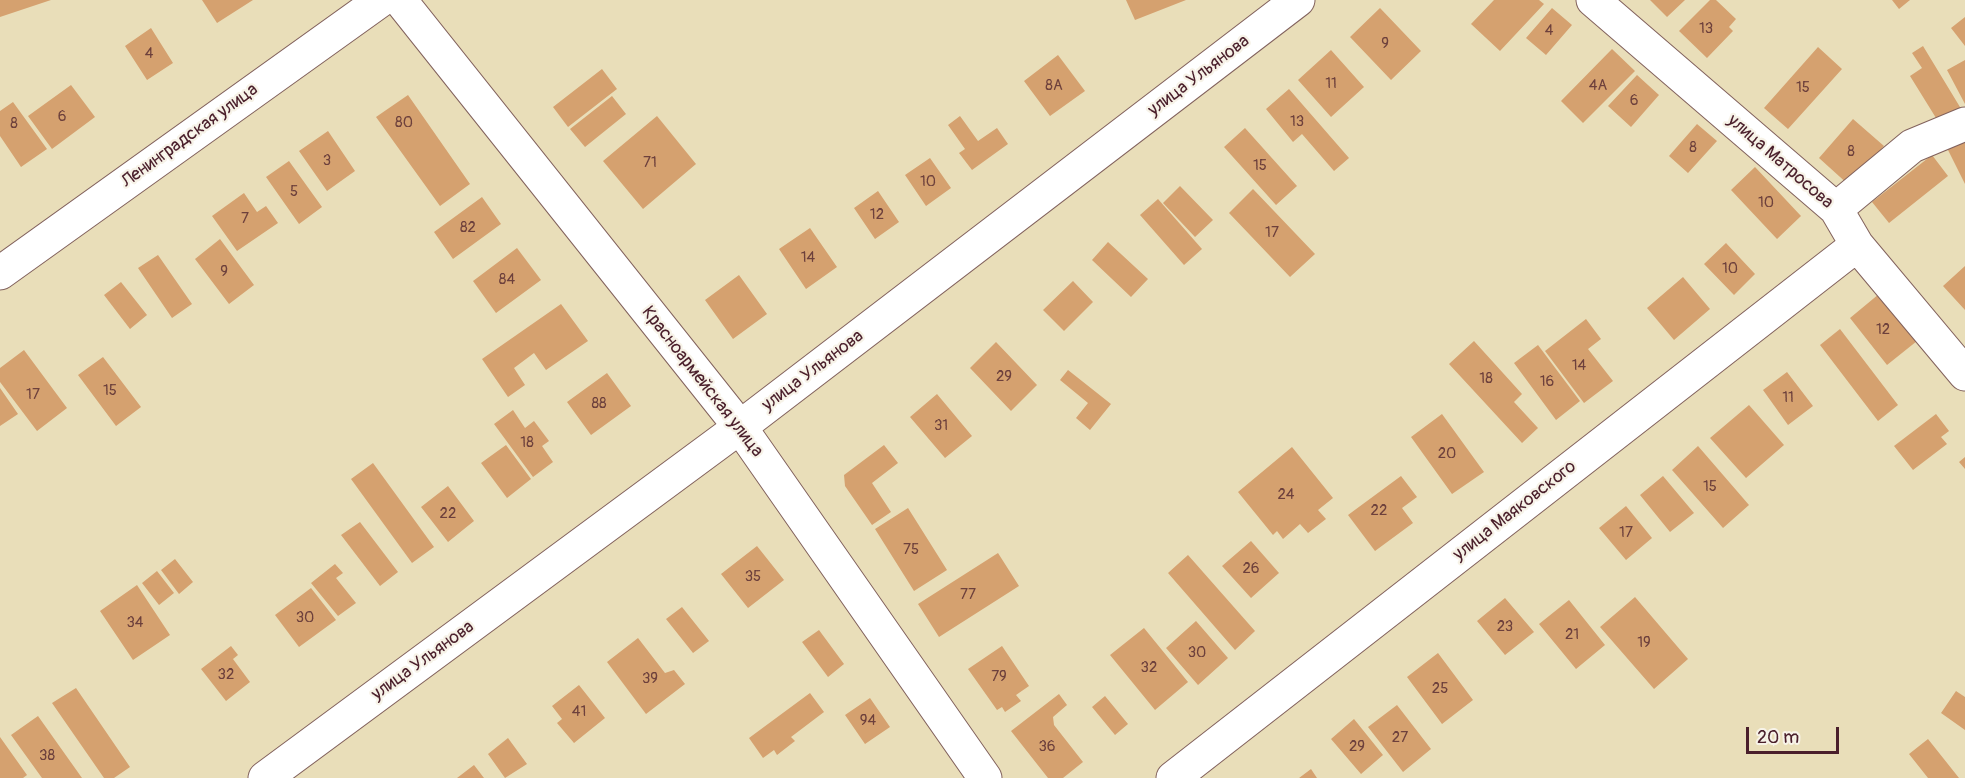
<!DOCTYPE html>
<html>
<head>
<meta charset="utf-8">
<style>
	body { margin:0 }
	#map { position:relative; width:1965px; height:778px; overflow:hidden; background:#e9deb9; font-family:Pangolin,sans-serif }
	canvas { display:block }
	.scale { position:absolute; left:1746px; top:727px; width:93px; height:27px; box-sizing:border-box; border:3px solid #4a1f2b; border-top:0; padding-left:8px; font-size:18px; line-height:21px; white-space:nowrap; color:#4a1f2b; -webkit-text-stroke:4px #f7f3e8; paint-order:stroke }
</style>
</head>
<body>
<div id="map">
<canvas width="1965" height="778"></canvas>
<div class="scale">20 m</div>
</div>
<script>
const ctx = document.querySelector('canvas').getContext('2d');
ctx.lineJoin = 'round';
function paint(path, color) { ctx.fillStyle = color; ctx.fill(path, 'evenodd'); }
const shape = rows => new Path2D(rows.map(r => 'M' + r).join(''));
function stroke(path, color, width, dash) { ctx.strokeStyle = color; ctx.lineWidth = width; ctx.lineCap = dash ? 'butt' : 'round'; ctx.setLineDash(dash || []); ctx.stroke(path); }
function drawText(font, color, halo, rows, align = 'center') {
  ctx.font = font + ' Pangolin,sans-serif'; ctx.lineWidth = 4.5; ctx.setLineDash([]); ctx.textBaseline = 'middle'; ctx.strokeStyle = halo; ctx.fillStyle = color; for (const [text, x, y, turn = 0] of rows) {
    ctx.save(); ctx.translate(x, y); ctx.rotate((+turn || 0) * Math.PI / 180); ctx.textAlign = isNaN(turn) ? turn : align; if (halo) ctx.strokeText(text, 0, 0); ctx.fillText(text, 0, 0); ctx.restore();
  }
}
paint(shape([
	[0,0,51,0,0,17],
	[202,0,253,0,217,23],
	[1126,0,1186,0,1135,20],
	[1494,0,1539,0,1544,4,1500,51,1471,24],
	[1650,0,1685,0,1667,17],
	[1710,0,1716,0,1736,19,1729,27,1733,31,1707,58,1679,31],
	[1892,0,1910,0,1899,9],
	[1380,8,1421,51,1391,80,1350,37],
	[1552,8,1572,25,1546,55,1526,38],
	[1965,17,1965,46,1951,28],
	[151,28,173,63,147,80,125,46],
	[1923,46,1963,112,1941,126,1910,76,1922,68,1912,53],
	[1818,47,1842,69,1788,129,1764,108],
	[1612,49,1635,71,1583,123,1561,101],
	[1331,50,1364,87,1331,117,1298,80],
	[1058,55,1085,91,1050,116,1024,81],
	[1965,60,1965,104,1947,70],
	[602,69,617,89,568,127,553,107],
	[1637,75,1659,95,1631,127,1608,106],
	[71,85,95,117,52,149,28,116],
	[1289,89,1349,158,1334,171,1302,134,1293,142,1266,109],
	[408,95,470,184,440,206,376,117],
	[612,96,626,114,585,147,570,129],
	[13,102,47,149,21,167,0,136,0,111],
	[657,116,696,164,643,209,603,161],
	[960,116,978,141,997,128,1008,144,972,170,959,153,965,149,948,125],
	[1853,119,1884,146,1850,186,1819,158],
	[1697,124,1717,141,1688,173,1669,156],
	[1245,128,1297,186,1276,205,1224,147],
	[328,131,355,171,327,191,299,151],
	[1965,139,1965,184,1947,148],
	[1932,155,1948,176,1889,223,1872,202],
	[930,158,951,188,926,206,905,175],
	[289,161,322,207,299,224,266,177],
	[1755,167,1801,216,1777,239,1731,190],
	[1180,186,1213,220,1195,237,1163,203],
	[1253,189,1315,254,1290,277,1229,213],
	[878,191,899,222,875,239,854,208],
	[244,193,257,212,266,206,278,223,237,251,212,216],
	[482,197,501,224,453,259,434,232],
	[1158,199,1202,249,1184,265,1140,215],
	[810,228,837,267,806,289,779,249],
	[220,239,254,285,229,304,195,259],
	[1108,242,1148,279,1131,297,1092,260],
	[1726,243,1755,274,1734,295,1704,264],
	[517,248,541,280,496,313,473,281],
	[158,255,192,304,172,318,138,268],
	[1965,266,1965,310,1943,286],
	[739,275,767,314,733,339,705,300],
	[1683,277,1710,309,1674,340,1647,308],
	[1073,281,1093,302,1064,331,1043,310],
	[121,282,147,315,130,329,104,295],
	[1879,294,1917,341,1887,365,1850,318],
	[561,304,588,341,546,370,534,353,514,368,525,385,508,397,482,359],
	[1586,319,1601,339,1588,349,1613,381,1584,403,1545,351],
	[1840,329,1898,405,1878,421,1820,345],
	[1474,341,1522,394,1514,402,1538,428,1522,443,1449,364],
	[996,342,1037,385,1011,411,970,368],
	[1538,345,1580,401,1556,420,1514,363],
	[24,350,67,408,37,431,0,382,0,368],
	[103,357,141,407,116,426,78,375],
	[1068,370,1111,404,1090,430,1076,418,1088,403,1060,380],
	[1787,372,1813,406,1788,425,1763,390],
	[607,373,631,406,591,435,567,402],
	[0,388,18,414,0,426],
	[937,394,972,436,945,458,910,417],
	[1749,405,1784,445,1746,478,1710,438],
	[513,410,525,428,534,421,549,441,542,446,553,462,533,477,494,424],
	[1442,414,1484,472,1452,494,1411,437],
	[1936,414,1949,431,1941,437,1947,444,1913,470,1894,446],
	[506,445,531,479,507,498,481,463],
	[884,445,898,463,872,483,891,512,872,525,845,486,844,475],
	[1698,446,1749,505,1723,528,1672,470],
	[1292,447,1333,498,1318,510,1326,519,1308,533,1300,524,1283,539,1277,531,1273,535,1238,492],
	[1965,457,1965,469,1959,462],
	[373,463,434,547,412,563,351,479],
	[1401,476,1417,497,1402,508,1413,523,1375,551,1348,515],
	[1663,476,1694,513,1670,532,1640,495],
	[448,486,474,521,448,542,421,507],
	[1626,506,1652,538,1626,560,1599,528],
	[908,508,947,570,914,591,875,529],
	[360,522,398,572,380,586,341,535],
	[1251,541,1279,573,1251,598,1222,566],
	[757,546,784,580,748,608,721,574],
	[998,553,1019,586,939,637,918,604],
	[1188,555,1255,631,1235,650,1168,573],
	[175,559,193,582,179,594,161,570],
	[335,564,343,573,336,578,356,603,338,616,311,583],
	[157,571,174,593,159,605,142,583],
	[137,585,170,635,133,660,100,611],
	[311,588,336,620,299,647,275,615],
	[1635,597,1688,659,1654,689,1600,627],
	[1505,598,1534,632,1505,655,1477,621],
	[1569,600,1605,645,1576,669,1539,624],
	[682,607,709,641,693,653,666,619],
	[1196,621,1228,658,1198,685,1166,648],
	[1144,628,1188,682,1155,710,1110,655],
	[819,630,844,664,828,677,802,642],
	[638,638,665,673,674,670,685,684,646,714,607,662],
	[231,646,238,655,233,659,250,682,226,701,201,669],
	[1002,646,1029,686,1016,695,1021,701,1005,712,1002,707,997,710,968,669],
	[1438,653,1473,700,1442,724,1407,677],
	[579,685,605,718,574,743,557,723,562,719,552,706],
	[76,688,130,767,114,778,104,778,52,703],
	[1956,691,1965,697,1965,730,1941,713],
	[810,693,824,712,791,737,795,741,777,755,774,750,763,758,749,738],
	[1059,694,1067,705,1053,717,1054,725,1083,762,1063,778,1048,778,1011,731],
	[1105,696,1128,724,1115,735,1092,707],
	[870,698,890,727,865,744,845,715],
	[1397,705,1431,749,1403,772,1368,727],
	[38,716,82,778,42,778,11,735],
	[1354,719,1383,755,1361,774,1331,739],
	[0,737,27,775,23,778,0,778],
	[508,738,527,764,505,778,488,754],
	[1928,739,1959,778,1928,778,1909,754],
	[474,765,484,778,457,778],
	[1311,769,1317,778,1299,778]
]), '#d5a16f');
const minor = shape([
	[1593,0,1836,209,1857,245,1965,374],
	[1836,209,1912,146,1965,124],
	[0,273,381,0],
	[265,778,740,427,1298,0],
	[1173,778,1857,245]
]);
const tertiary = shape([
	[400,0,740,427,985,778]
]);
stroke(minor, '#82625d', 35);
stroke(tertiary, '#82625d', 35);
stroke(minor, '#fff', 33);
stroke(tertiary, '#fff', 33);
drawText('15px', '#6d403c', null, [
	["13",1706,29],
	["4",1549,31],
	["9",1385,44],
	["4",149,54],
	["11",1331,84],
	["8А",1054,86],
	["4А",1598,86],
	["15",1803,88],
	["6",1634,101],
	["6",62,117],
	["13",1297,122],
	["80",404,123],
	["8",14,124],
	["8",1693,148],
	["8",1851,152],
	["3",327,161],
	["71",650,163],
	["15",1260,166],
	["10",928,182],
	["5",294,192],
	["10",1766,203],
	["12",877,215],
	["7",245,219],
	["82",468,228],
	["17",1272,233],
	["14",808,258],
	["10",1730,269],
	["9",224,272],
	["84",507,280],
	["12",1883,330],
	["14",1579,366],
	["29",1004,377],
	["18",1486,379],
	["16",1547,382],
	["15",110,391],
	["17",33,395],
	["11",1788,398],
	["88",599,404],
	["31",941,426],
	["18",527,443],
	["20",1447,454],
	["15",1710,487],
	["24",1286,495],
	["22",1379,511],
	["22",448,514],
	["17",1626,533],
	["75",911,550],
	["26",1251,569],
	["35",753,577],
	["77",968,595],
	["30",305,618],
	["34",135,623],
	["23",1505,627],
	["21",1572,635],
	["19",1644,643],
	["30",1197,653],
	["32",1149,668],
	["32",226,675],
	["79",999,677],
	["39",650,679],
	["25",1440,689],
	["41",579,712],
	["94",868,721],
	["27",1400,738],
	["36",1047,747],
	["29",1357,747],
	["38",47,756]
]);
drawText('18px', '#4a1f2b', '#f7f3e8', [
	["улица Ульянова",1199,76,-37],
	["Ленинградская улица",190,136,-36],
	["улица Матросова",1780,162,41],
	["улица Ульянова",813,371,-37],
	["Красноармейская улица",702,382,52],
	["улица Маяковского",1515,511,-38],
	["улица Ульянова",423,661,-36]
]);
</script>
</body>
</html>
